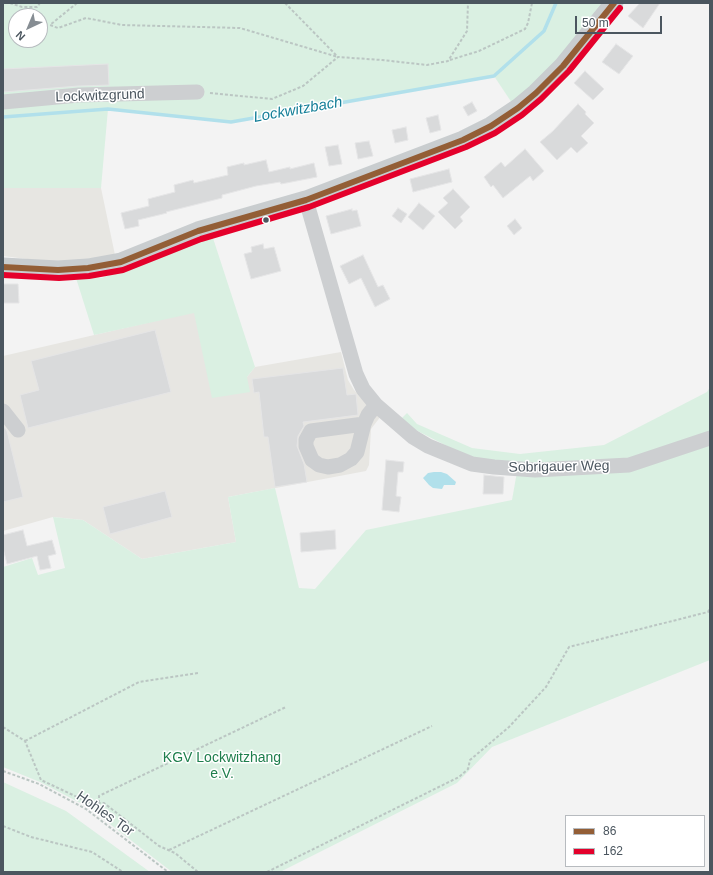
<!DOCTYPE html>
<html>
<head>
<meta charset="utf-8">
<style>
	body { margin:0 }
	#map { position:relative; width:713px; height:875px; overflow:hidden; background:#f3f3f3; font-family:Helvetica,sans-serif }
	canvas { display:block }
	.frame { position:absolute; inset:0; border:4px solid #4b565f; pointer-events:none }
	.legend { position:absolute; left:565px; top:815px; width:140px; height:52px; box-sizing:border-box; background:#fff; border:1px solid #b7bbbf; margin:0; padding:5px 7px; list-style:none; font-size:12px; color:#4b565f }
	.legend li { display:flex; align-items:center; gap:8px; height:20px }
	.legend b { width:20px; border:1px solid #b7bbbf }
	.north { position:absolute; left:8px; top:8px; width:40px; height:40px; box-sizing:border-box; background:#fff; border:1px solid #b7bbbf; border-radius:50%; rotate:224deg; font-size:11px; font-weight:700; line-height:16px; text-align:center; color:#4b565f }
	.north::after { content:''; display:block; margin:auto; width:14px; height:18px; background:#868d93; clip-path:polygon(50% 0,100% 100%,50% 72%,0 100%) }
	.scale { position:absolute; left:575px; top:16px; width:87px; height:18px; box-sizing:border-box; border:2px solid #4b565f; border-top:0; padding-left:5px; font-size:12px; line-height:14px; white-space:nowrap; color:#4b565f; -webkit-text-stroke:3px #fff; paint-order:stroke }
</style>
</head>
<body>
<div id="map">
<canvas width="713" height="875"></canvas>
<div class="frame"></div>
<ul class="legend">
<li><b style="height:5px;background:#935e36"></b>86</li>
<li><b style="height:5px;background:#e4002b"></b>162</li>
</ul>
<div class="north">N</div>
<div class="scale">50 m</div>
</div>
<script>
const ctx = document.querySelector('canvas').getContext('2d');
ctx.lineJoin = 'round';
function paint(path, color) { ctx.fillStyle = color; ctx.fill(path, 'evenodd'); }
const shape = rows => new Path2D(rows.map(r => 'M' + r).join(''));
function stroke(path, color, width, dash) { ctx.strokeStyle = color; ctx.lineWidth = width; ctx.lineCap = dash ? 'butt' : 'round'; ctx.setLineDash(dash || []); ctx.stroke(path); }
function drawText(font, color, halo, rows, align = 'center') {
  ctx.font = font + ' Helvetica,sans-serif'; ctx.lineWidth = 3; ctx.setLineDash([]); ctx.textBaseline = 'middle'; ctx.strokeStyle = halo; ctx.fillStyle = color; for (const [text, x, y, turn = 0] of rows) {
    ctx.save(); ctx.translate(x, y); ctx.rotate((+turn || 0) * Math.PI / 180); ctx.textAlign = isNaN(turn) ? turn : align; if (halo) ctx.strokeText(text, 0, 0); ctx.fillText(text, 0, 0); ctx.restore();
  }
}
paint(shape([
	[3,188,101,188,115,255,59,263,3,256],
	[194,312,247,377,255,367,341,352,348,380,354,390,366,403,381,416,371,429,369,465,366,471,228,497,236,542,142,559,83,520,53,517,3,531,3,356]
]), '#e7e6e2');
paint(shape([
	[3,3,606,3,554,66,512,103,494,76,231,122,108,109,101,188,3,188],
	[16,16,40,16,40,40,16,40],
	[212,235,255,367,247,377,250,392,212,398,194,313,94,335,76,278,102,278],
	[710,387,710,660,492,747,457,783,280,872,172,872,88,807,40,782,3,767,3,567,32,558,38,575,65,568,53,517,83,520,142,559,236,542,228,497,275,488,299,588,315,589,366,530,512,500,518,466,476,461,406,425,400,420,407,413,417,424,472,448,520,454,604,445,707,392],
	[3,782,66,811,150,872,3,872]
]), '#daf0e2');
paint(shape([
	[434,472,441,472,447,474,456,482,455,485,444,485,442,489,433,488,429,485,423,478,428,473]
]), '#b1e0eb');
stroke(shape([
	[3,117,108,109,231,122,494,76,544,31,556,3]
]), '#b1e0eb', 3.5);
const building = shape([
	[640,3,660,3,643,28,628,16,640,3],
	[616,44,633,56,619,74,602,62,616,44],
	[108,64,109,85,78,86,3,92,3,69,108,64],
	[585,71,604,89,593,100,574,83,585,71],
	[472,102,477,111,468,116,463,107,472,102],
	[578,104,586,112,585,114,594,123,581,136,588,143,577,153,571,147,557,160,540,142,553,131,578,104],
	[438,115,441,130,430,133,426,118,438,115],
	[406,127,408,140,395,143,392,130,406,127],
	[369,141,373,156,358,159,355,143,369,141],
	[338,145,342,164,329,166,325,147,338,145],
	[525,149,544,171,533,181,530,176,503,198,493,185,491,187,484,177,501,162,505,167,525,149],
	[266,160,269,172,290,167,290,169,314,163,317,177,281,184,280,182,256,186,222,195,222,198,166,212,167,213,138,220,139,226,125,229,121,213,149,206,148,199,175,192,174,185,193,180,194,183,228,175,227,167,244,163,244,165,266,160],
	[449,169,452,182,413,192,410,179,449,169],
	[453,189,470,207,460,217,463,221,455,229,438,212,448,203,443,198,453,189],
	[419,203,435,216,423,230,408,217,419,203],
	[398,208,407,214,401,223,392,216,398,208],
	[352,209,352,211,357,210,361,226,331,234,326,216,352,209],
	[515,219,522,228,514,235,507,226,515,219],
	[263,244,264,249,274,247,281,271,251,279,244,254,252,252,251,247,263,244],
	[363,255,378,287,383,285,390,299,375,307,361,278,349,284,340,266,363,255],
	[3,284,18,284,19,303,3,303,3,284],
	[155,330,171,392,28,428,20,395,39,390,31,361,155,330],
	[343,368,347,395,356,394,358,415,303,422,304,426,298,436,297,446,304,464,307,482,275,487,268,437,264,437,259,392,254,393,252,379,343,368],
	[3,428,5,428,7,431,23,497,3,502,3,428],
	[386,460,404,462,403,472,398,472,396,496,401,497,399,512,382,510,386,460],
	[484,475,504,477,503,494,483,494,484,475],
	[165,491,172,517,110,534,103,507,165,491],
	[23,530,27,546,52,540,56,554,48,556,51,568,40,570,37,556,7,564,3,548,3,535,23,530],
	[335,530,336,549,301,552,300,533,335,530]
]);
paint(building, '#d9dadb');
stroke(building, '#e5e5e6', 1);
stroke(shape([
	[10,3,22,7,37,7,40,3],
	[77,3,50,25,58,28,86,18,122,25,240,28,338,57],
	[285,3,337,56],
	[450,60,479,51,525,29,528,23,532,3],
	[210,93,272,99,303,86,338,57,382,60,427,65,448,61,467,31,468,3],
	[3,727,25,741,41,780,90,803,104,803,159,846,175,853,198,872],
	[25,741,139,682,198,673],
	[3,771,39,784,86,809,168,872],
	[99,803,99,796,103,794,286,707],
	[3,826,31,837,92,852,123,872],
	[169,850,432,726],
	[267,872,459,777,468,769,470,760,509,727,546,687,569,647,708,612,710,608]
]), '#bbc6c3', 2, [3, 2]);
stroke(shape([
	[3,102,79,95,197,92],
	[306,200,356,374,363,389,376,405,413,437,428,446,472,464,494,467,535,470,629,465,710,438],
	[3,411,18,430],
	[364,424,311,431,306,440,306,446,312,460,319,465,328,467,340,465,351,459,357,452,364,424,368,415,376,405]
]), '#cdcfd1', 15);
stroke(shape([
	[3,267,58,270,88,268,121,262,198,231,306,200,463,140,491,126,518,108,536,93,563,66,614,3]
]), '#c9cdcf', 19);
stroke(shape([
	[3,267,58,270,88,268,121,262,198,231,306,200,463,140,491,126,518,108,536,93,563,66,614,3]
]), '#935e36', 6);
stroke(shape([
	[3,275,59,278,89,276,123,270,201,239,309,207,466,147,495,133,522,115,541,99,569,71,620,8]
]), '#e4002b', 6);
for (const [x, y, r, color] of [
	[266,220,3.5,"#4b565f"]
]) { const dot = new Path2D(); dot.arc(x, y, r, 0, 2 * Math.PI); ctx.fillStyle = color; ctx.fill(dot); stroke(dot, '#fff', 1.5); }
drawText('14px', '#4b565f', '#fff', [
	["Lockwitzgrund",100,96,-2],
	["Sobrigauer Weg",559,467,-1],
	["Hohles Tor",105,814,35]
]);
drawText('14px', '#1e7e4c', '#fff', [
	["KGV Lockwitzhang",222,758],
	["e.V.",222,774]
]);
drawText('italic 15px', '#157f98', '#fff', [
	["Lockwitzbach",298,110,-10]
]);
</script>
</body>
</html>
